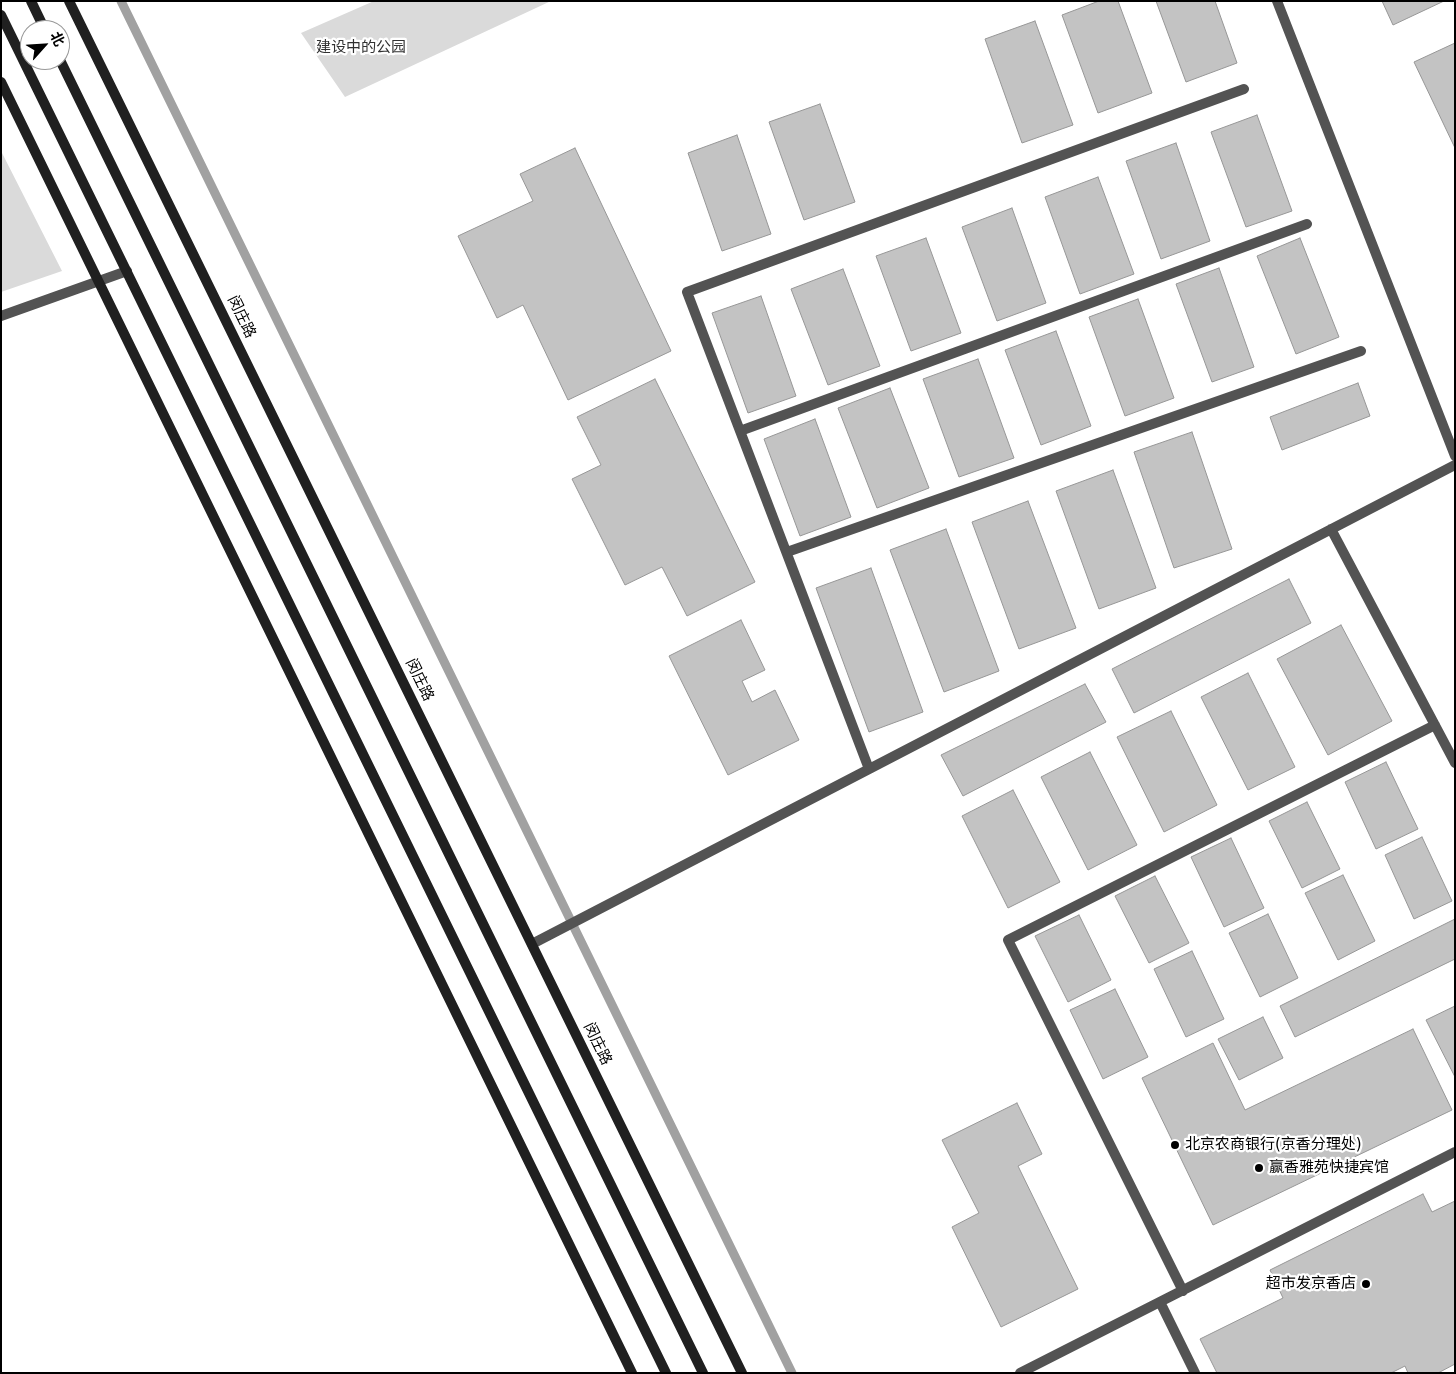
<!DOCTYPE html>
<html>
<head>
<meta charset="utf-8">
<style>
	body { margin:0 }
	#map { position:relative; width:1456px; height:1374px; overflow:hidden; background:#fff; font-family:"DejaVu Sans","Noto Sans SC",sans-serif }
	canvas { display:block }
	.frame { position:absolute; inset:0; border:2px solid #000; pointer-events:none }
	.north { position:absolute; left:20px; top:20px; width:50px; height:50px; box-sizing:border-box; background:#fff; border:1px solid #999; border-radius:50%; rotate:64deg; font-size:14px; font-weight:700; line-height:20px; text-align:center; color:#000 }
	.north::after { content:''; display:block; margin:auto; width:18px; height:22px; background:#000; clip-path:polygon(50% 0,100% 100%,50% 72%,0 100%) }
</style>
</head>
<body>
<div id="map">
<canvas width="1456" height="1374"></canvas>
<div class="frame"></div>
<div class="north">北</div>
</div>
<script>
const ctx = document.querySelector('canvas').getContext('2d');
ctx.lineJoin = 'round';
function paint(path, color) { ctx.fillStyle = color; ctx.fill(path, 'evenodd'); }
const shape = rows => new Path2D(rows.map(r => 'M' + r).join(''));
function stroke(path, color, width, dash) { ctx.strokeStyle = color; ctx.lineWidth = width; ctx.lineCap = dash ? 'butt' : 'round'; ctx.setLineDash(dash || []); ctx.stroke(path); }
function drawText(font, color, halo, rows, align = 'center') {
  ctx.font = font + ' "DejaVu Sans","Noto Sans SC",sans-serif'; ctx.lineWidth = 4.5; ctx.setLineDash([]); ctx.textBaseline = 'middle'; ctx.strokeStyle = halo; ctx.fillStyle = color; for (const [text, x, y, turn = 0] of rows) {
    ctx.save(); ctx.translate(x, y); ctx.rotate((+turn || 0) * Math.PI / 180); ctx.textAlign = isNaN(turn) ? turn : align; if (halo) ctx.strokeText(text, 0, 0); ctx.fillText(text, 0, 0); ctx.restore();
  }
}
paint(shape([
	[374,1,551,1,345,97,301,33],
	[1,151,62,271,1,292]
]), '#dadada');
stroke(shape([
	[121,1,792,1373]
]), '#a1a1a1', 9);
const building = shape([
	[1099,1,1118,1,1152,93,1098,113,1062,15,1099,1],
	[1156,1,1215,1,1237,63,1186,82,1156,1],
	[1382,1,1444,1,1393,25,1382,1],
	[1035,21,1073,125,1022,143,985,39,1035,21],
	[1455,43,1455,148,1414,62,1455,43],
	[820,104,855,202,804,220,769,122,820,104],
	[1257,115,1292,211,1246,227,1211,132,1257,115],
	[737,135,771,234,722,251,688,153,737,135],
	[1176,143,1210,241,1161,259,1126,161,1176,143],
	[575,148,671,351,568,400,523,305,497,318,458,236,533,201,520,174,575,148],
	[1098,177,1134,274,1080,294,1045,197,1098,177],
	[1012,208,1046,303,997,321,962,227,1012,208],
	[926,238,961,333,911,351,876,256,926,238],
	[1300,238,1339,337,1296,354,1257,256,1300,238],
	[1219,268,1254,367,1212,382,1176,284,1219,268],
	[843,269,880,366,828,385,791,289,843,269],
	[761,296,796,396,748,413,712,313,761,296],
	[1138,299,1174,398,1125,416,1089,317,1138,299],
	[1056,331,1091,426,1041,445,1005,350,1056,331],
	[978,359,1014,458,959,477,923,379,978,359],
	[655,379,755,582,687,616,662,567,625,585,572,479,601,465,577,417,655,379],
	[1358,383,1370,416,1282,450,1270,417,1358,383],
	[890,388,929,488,877,508,838,408,890,388],
	[815,419,851,517,800,536,764,439,815,419],
	[1192,432,1232,549,1174,568,1134,452,1192,432],
	[1113,470,1156,588,1099,609,1056,491,1113,470],
	[1028,501,1076,628,1019,649,972,522,1028,501],
	[946,529,999,671,944,692,890,550,946,529],
	[871,568,923,712,869,732,816,588,871,568],
	[1289,579,1311,623,1134,713,1112,669,1289,579],
	[741,620,765,670,742,681,752,702,775,690,799,740,728,775,669,656,741,620],
	[1341,625,1392,721,1328,755,1277,659,1341,625],
	[1248,673,1295,767,1248,790,1201,697,1248,673],
	[1085,684,1106,722,963,796,941,755,1085,684],
	[1171,711,1217,805,1164,832,1117,737,1171,711],
	[1090,752,1137,845,1088,870,1041,777,1090,752],
	[1386,762,1418,829,1376,849,1345,782,1386,762],
	[1013,790,1060,882,1008,908,962,816,1013,790],
	[1307,802,1340,869,1302,888,1269,821,1307,802],
	[1422,837,1452,901,1414,919,1385,855,1422,837],
	[1231,838,1264,908,1224,927,1191,857,1231,838],
	[1343,875,1375,941,1338,960,1305,893,1343,875],
	[1155,876,1189,943,1149,963,1115,896,1155,876],
	[1268,914,1298,978,1260,997,1229,933,1268,914],
	[1079,915,1111,980,1068,1002,1035,936,1079,915],
	[1455,919,1455,959,1295,1037,1280,1006,1455,919],
	[1192,951,1224,1019,1186,1037,1154,969,1192,951],
	[1115,989,1148,1057,1103,1079,1070,1010,1115,989],
	[1455,1006,1455,1077,1426,1020,1455,1006],
	[1263,1017,1283,1058,1239,1080,1218,1039,1263,1017],
	[1413,1029,1452,1110,1213,1225,1142,1078,1213,1043,1245,1110,1413,1029],
	[1017,1103,1042,1154,1018,1166,1078,1289,1001,1327,952,1227,979,1213,942,1140,1017,1103],
	[1423,1194,1432,1212,1455,1201,1455,1364,1438,1373,1408,1373,1405,1366,1391,1373,1217,1373,1200,1339,1283,1298,1270,1270,1423,1194]
]);
paint(building, '#c3c3c3');
stroke(building, '#979797', 1);
stroke(shape([
	[1277,1,1455,456],
	[1,316,127,271],
	[740,431,1307,224],
	[1331,529,1455,763],
	[787,552,1361,351],
	[869,769,687,292,1244,89],
	[532,944,1455,465],
	[1183,1291,1008,940,1435,725],
	[1160,1302,1195,1373],
	[1020,1373,1455,1152]
]), '#535353', 10);
stroke(shape([
	[31,1,45,30],
	[69,1,742,1373],
	[1,15,666,1373],
	[60,60,703,1373],
	[1,82,632,1373]
]), '#202020', 10);
for (const [x, y, r, color] of [
	[1175,1145,5,"#000"],
	[1259,1168,5,"#000"],
	[1366,1284,5,"#000"]
]) { const dot = new Path2D(); dot.arc(x, y, r, 0, 2 * Math.PI); ctx.fillStyle = color; ctx.fill(dot); stroke(dot, '#fff', 2); }
drawText('15px', '#313131', '#fff', [
	["建设中的公园",361,48]
]);
drawText('15px', '#000', '#fff', [
	["闵庄路",241,317,64],
	["闵庄路",419,680,64],
	["闵庄路",597,1044,64]
]);
drawText('15px', '#000', '#fff', [
	["北京农商银行(京香分理处)",1185,1145],
	["赢香雅苑快捷宾馆",1269,1168],
	["超市发京香店",1356,1284,"right"]
], 'left');
</script>
</body>
</html>
